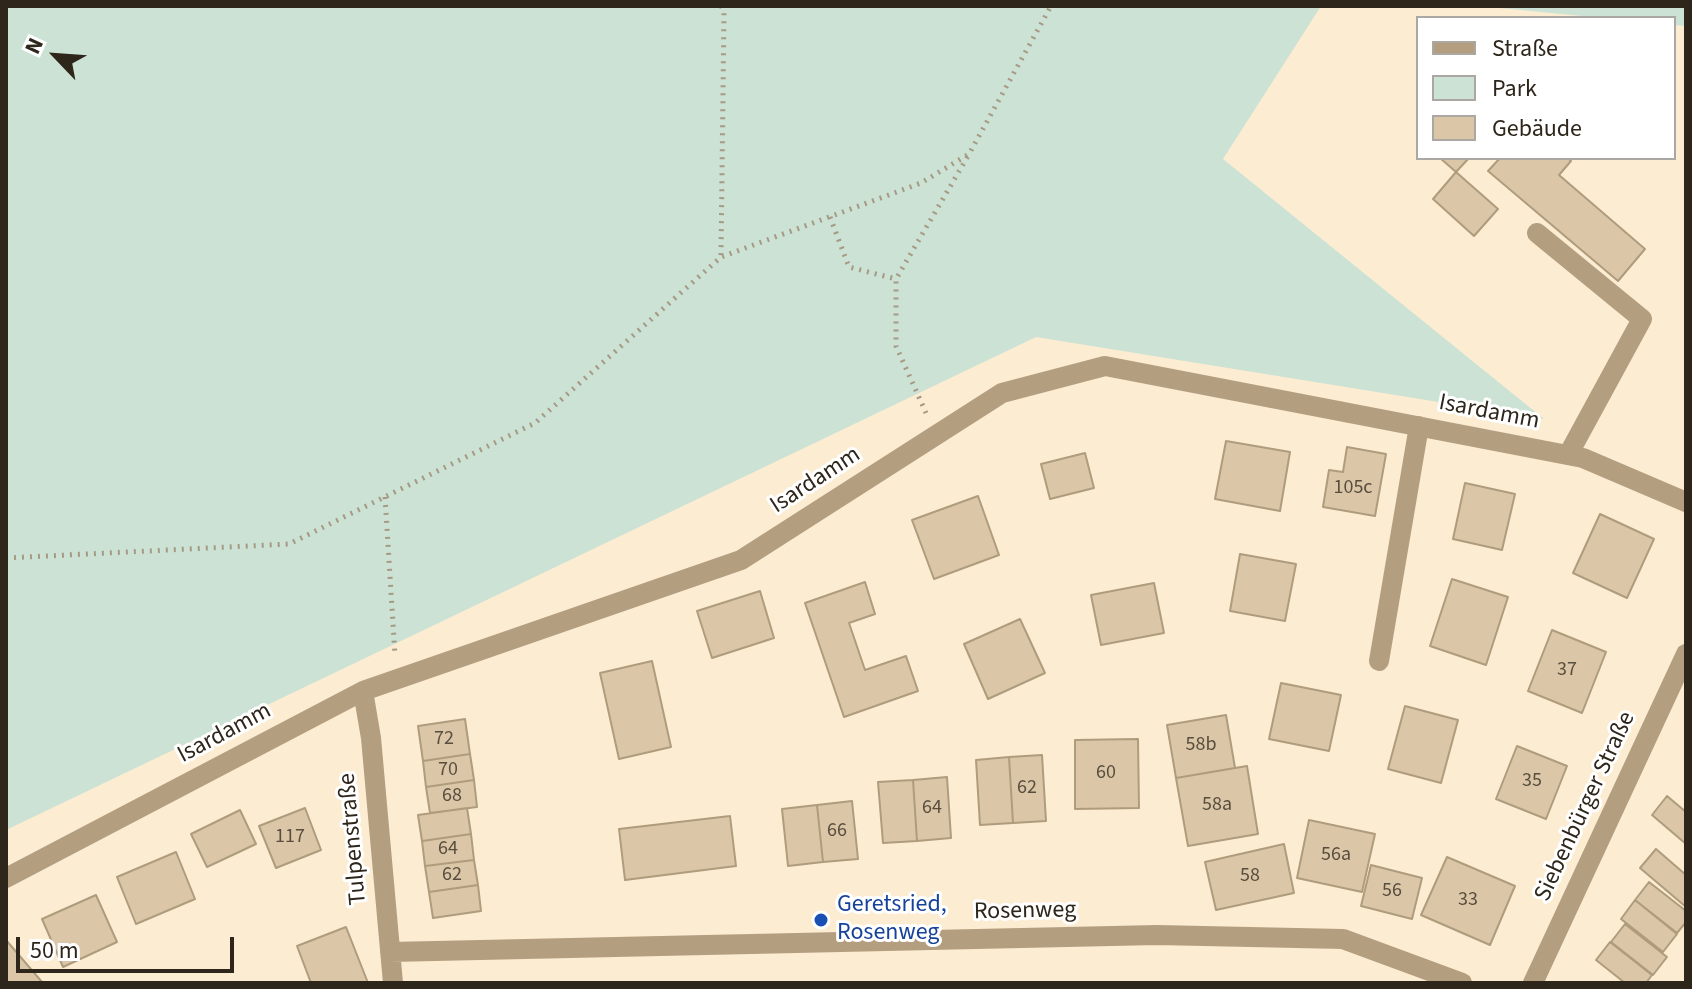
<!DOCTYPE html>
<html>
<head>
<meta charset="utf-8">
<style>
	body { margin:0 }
	#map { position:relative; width:1692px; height:989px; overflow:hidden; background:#fcecd2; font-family:"Source Sans 3",sans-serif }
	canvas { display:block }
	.frame { position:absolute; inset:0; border:8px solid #2e261a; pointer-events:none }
	.legend { position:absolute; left:1416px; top:16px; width:260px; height:144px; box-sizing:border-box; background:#fff; border:2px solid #aba8a3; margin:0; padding:10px 14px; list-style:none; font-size:24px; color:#2e261a }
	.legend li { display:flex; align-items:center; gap:16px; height:40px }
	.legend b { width:40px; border:2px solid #aba8a3 }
	.north { position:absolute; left:16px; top:16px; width:80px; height:80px; -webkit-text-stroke:6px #fff; paint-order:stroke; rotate:295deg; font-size:22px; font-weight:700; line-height:32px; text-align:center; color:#2e261a }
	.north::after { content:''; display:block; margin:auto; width:28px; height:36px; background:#2e261a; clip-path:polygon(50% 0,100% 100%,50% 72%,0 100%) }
	.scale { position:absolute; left:16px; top:937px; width:218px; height:36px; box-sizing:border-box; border:4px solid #2e261a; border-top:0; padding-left:10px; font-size:24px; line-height:28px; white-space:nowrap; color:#2e261a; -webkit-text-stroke:6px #fff; paint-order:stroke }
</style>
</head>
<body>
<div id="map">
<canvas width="1692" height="989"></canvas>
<div class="frame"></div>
<ul class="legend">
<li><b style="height:10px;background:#b49e80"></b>Straße</li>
<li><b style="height:22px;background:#cbe2d5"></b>Park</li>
<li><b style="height:22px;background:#dbc7a8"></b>Gebäude</li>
</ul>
<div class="north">N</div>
<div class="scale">50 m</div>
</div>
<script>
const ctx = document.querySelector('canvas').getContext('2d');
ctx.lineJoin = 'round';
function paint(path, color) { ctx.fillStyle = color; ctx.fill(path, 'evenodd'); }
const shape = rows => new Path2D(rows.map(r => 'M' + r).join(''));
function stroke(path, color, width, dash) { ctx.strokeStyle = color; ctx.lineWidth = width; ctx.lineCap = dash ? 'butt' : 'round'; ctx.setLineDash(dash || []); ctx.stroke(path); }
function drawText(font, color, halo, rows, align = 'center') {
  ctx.font = font + ' "Source Sans 3",sans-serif'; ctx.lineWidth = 6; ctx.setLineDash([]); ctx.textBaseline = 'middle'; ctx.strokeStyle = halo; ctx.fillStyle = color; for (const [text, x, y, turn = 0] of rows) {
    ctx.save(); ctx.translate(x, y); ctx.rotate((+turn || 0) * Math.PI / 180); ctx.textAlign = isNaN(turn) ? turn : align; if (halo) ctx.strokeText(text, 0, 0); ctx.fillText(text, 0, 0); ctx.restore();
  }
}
paint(shape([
	[6,6,1321,6,1223,159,1544,419,1036,337,6,830],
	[1480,6,1686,6,1686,26,1674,25,1674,18,1602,18]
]), '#cbe2d5');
const building = shape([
	[1440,158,1469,158,1456,172,1440,158],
	[1500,158,1568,158,1571,161,1559,175,1645,249,1618,281,1488,171,1500,158],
	[1456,172,1498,209,1474,236,1433,199,1456,172],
	[1226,441,1290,452,1280,511,1215,499,1226,441],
	[1347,447,1386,454,1375,516,1323,507,1329,470,1343,472,1347,447],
	[1085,453,1094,488,1050,499,1041,464,1085,453],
	[1465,483,1515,494,1502,550,1453,539,1465,483],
	[978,496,999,555,934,579,912,520,978,496],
	[1600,514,1654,539,1627,598,1573,573,1600,514],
	[1240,554,1296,564,1285,621,1230,611,1240,554],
	[1452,579,1508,597,1486,665,1430,646,1452,579],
	[865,582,875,614,849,623,865,670,906,656,918,691,844,717,805,603,865,582],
	[1154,583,1164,633,1101,645,1091,595,1154,583],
	[760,591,774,638,712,658,697,611,760,591],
	[1020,619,1045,673,988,699,964,644,1020,619],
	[1552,630,1606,652,1582,713,1528,691,1552,630],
	[652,661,671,747,619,759,600,673,652,661],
	[1281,683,1341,695,1329,751,1269,739,1281,683],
	[1405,706,1458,720,1441,783,1388,769,1405,706],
	[1226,715,1235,768,1176,778,1167,725,1226,715],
	[465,719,470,754,423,761,418,726,465,719],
	[1138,739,1139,808,1075,809,1075,740,1138,739],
	[1517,746,1567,766,1546,819,1496,799,1517,746],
	[470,754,474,780,426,787,423,761,470,754],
	[1042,755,1046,821,1013,823,1009,757,1042,755],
	[1009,757,1013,823,980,825,976,760,1009,757],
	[1247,766,1258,834,1188,846,1176,778,1247,766],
	[947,777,951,838,917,841,913,780,947,777],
	[474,780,477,807,430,813,426,787,474,780],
	[913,780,917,841,883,843,878,782,913,780],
	[1667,796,1686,812,1686,844,1652,815,1667,796],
	[852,801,858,859,823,862,817,805,852,801],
	[817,805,823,862,788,866,782,809,817,805],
	[305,808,321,850,276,868,259,826,305,808],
	[467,808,471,834,422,841,418,815,467,808],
	[240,810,256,844,207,867,191,834,240,810],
	[730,816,736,866,625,880,619,829,730,816],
	[1309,820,1375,834,1362,892,1297,878,1309,820],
	[471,834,474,860,425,866,422,841,471,834],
	[1284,844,1294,893,1216,910,1205,862,1284,844],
	[1656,849,1686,875,1686,907,1640,868,1656,849],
	[176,852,195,899,136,924,117,877,176,852],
	[1447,857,1515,886,1490,945,1421,915,1447,857],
	[474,860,478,885,429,892,425,866,474,860],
	[1371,865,1422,878,1412,919,1361,906,1371,865],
	[1649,882,1686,911,1686,922,1677,933,1635,900,1649,882],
	[478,885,481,911,433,918,429,892,478,885],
	[96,895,117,942,63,967,42,919,96,895],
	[1635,900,1677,934,1663,952,1621,919,1635,900],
	[1625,924,1667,957,1653,975,1611,942,1625,924],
	[346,927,368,983,311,983,297,946,346,927],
	[6,940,42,982,41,983,6,983,6,940],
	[1610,942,1652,975,1646,983,1625,983,1596,960,1610,942]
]);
paint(building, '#dbc7a8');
stroke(building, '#ae9c7d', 2);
stroke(shape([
	[721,6,724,11,721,257],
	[830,217,849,267,896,279],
	[926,413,896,346,896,279,968,156],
	[385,497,395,655],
	[6,558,289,544,535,423,721,257,921,183,969,154,1051,6]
]), '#a69a85', 5, [2, 6]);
stroke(shape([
	[1537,233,1642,319,1568,455],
	[1379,661,1419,426],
	[363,691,371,738,393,983],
	[6,878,363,691,741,560,1002,393,1105,366,1583,458,1686,502],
	[390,952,1157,935,1343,939,1462,983],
	[1533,983,1686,654]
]), '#b49e80', 20);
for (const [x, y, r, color] of [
	[821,920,8,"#1a4fb4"]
]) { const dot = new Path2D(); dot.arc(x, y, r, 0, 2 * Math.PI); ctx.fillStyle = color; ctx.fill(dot); stroke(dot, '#fff', 3); }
drawText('20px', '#594e3e', null, [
	["105c",1353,489],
	["37",1567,671],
	["72",444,740],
	["58b",1201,746],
	["70",448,771],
	["60",1106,774],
	["35",1532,782],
	["62",1027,789],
	["68",452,797],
	["58a",1217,806],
	["64",932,809],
	["66",837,832],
	["117",290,838],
	["64",448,850],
	["56a",1336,856],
	["62",452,876],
	["58",1250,877],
	["56",1392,892],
	["33",1468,901]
]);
drawText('24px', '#2e261a', '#fff', [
	["Isardamm",1489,413,11],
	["Isardamm",816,481,-33],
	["Isardamm",225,734,-28],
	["Siebenbürger Straße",1586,807,-65],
	["Tulpenstraße",354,839,-95],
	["Rosenweg",1025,912,-1]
]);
drawText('24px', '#164399', '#fff', [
	["Geretsried,",837,906],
	["Rosenweg",837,934]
], 'left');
</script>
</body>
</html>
